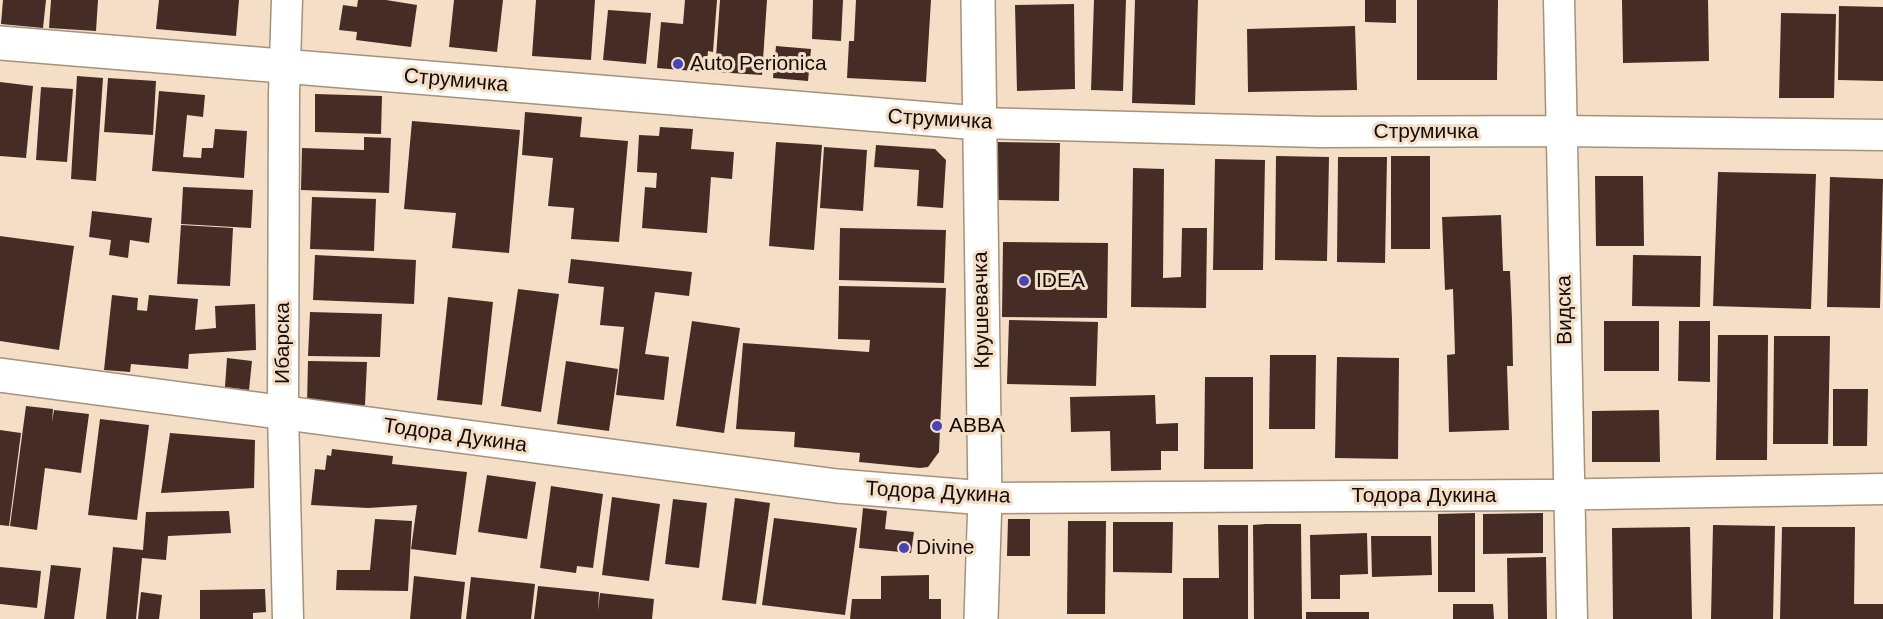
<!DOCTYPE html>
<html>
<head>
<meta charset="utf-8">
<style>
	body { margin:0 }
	canvas { display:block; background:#f5dec6 }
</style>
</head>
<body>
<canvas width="1883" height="619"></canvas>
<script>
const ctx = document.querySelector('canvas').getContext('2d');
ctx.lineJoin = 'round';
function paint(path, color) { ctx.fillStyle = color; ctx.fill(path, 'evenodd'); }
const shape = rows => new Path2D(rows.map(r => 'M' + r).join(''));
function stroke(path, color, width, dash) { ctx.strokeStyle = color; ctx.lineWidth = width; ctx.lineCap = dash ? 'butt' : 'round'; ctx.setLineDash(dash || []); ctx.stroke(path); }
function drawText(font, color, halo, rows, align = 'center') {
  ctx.font = font + ' Arial,sans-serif'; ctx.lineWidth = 6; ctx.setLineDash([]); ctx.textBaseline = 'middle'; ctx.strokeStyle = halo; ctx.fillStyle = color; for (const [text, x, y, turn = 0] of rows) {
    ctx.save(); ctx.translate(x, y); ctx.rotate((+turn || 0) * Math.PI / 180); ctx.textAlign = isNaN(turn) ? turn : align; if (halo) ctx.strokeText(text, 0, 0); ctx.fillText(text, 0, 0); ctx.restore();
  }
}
paint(shape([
	[3,0,46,0,43,28,1,24],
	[51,0,98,0,96,31,49,28],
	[159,0,239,0,236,36,156,29],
	[358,0,386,0,417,5,411,47,356,40,357,32,339,30,343,5,357,7],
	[454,0,503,0,497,52,449,47],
	[536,0,595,0,591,60,532,56],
	[685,0,717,0,713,52,708,51,706,72,657,68,661,22,683,24],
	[720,0,767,0,762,75,715,72],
	[813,0,843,0,841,41,812,39],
	[856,0,931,0,926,82,847,78,849,41,854,41],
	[1094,0,1126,0,1123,91,1091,90],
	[1135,0,1198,0,1195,105,1132,103],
	[1365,0,1396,0,1396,23,1365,22],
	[1417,0,1498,0,1497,80,1417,80],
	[1622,0,1708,0,1709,61,1623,63],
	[1074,4,1075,89,1017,91,1015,5],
	[1839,6,1883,7,1883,81,1838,80],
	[608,10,651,13,646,64,603,60],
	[1781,13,1836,14,1834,98,1779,98],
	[1355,26,1357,90,1248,92,1247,29],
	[776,46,811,49,808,81,773,78],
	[77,76,103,78,96,181,71,179],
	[108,78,156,81,153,135,104,132],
	[0,82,33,86,26,158,0,156],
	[41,87,73,89,67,162,36,160],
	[159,91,205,95,203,117,187,115,183,157,201,158,202,148,213,148,215,129,247,131,244,178,152,171],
	[315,94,382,96,381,134,315,132],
	[525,112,582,117,580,137,628,141,619,242,571,239,574,208,548,206,553,158,522,155],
	[412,121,520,130,509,253,452,248,456,213,404,209],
	[660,127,693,129,691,149,734,152,732,179,711,177,707,233,642,228,645,187,656,188,657,173,637,172,639,135,659,136],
	[364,137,391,138,389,193,301,190,302,148,364,150],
	[776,142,822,145,814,250,769,246],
	[996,142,1060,143,1059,201,995,200],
	[876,145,935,149,946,160,943,208,917,206,919,170,874,167],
	[824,147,867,150,863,211,820,208],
	[1276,156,1329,157,1327,261,1275,260],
	[1391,156,1430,156,1430,249,1391,249],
	[1338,157,1387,157,1385,263,1337,262],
	[1215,159,1265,160,1263,270,1213,270],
	[1133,168,1164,169,1163,278,1181,277,1182,228,1207,228,1206,308,1131,307],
	[1718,172,1816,174,1811,309,1713,306],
	[1595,176,1643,176,1644,246,1596,246],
	[1830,177,1883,179,1880,308,1827,307],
	[183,187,253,190,251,228,181,224],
	[312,197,376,199,374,251,310,249],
	[92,211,152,218,149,243,130,240,128,258,109,255,111,240,89,237],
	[1501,215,1503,271,1510,271,1512,320,1513,366,1507,366,1509,430,1449,432,1447,355,1455,354,1453,289,1445,290,1442,217],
	[181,225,233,228,230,286,177,284],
	[840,228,946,230,944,283,839,280],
	[0,236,74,246,59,350,0,341],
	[1003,242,1108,243,1107,318,1002,317],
	[315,255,416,260,414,304,313,300],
	[1633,255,1701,256,1700,307,1632,306],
	[571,259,692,272,689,296,655,292,645,354,669,357,664,400,616,395,624,327,600,325,604,287,568,283],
	[839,286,946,288,939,452,928,467,920,468,859,462,860,453,794,447,795,432,736,429,743,343,869,352,870,340,838,339],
	[518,289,559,294,541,412,501,406],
	[112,295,138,298,137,310,147,311,149,295,198,299,195,330,216,328,215,306,255,304,256,350,189,354,188,369,131,364,130,372,104,370],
	[448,297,493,302,482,405,437,400],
	[310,312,382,314,380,357,308,356],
	[1009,320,1098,322,1096,386,1007,384],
	[692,321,740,328,724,433,676,426],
	[1604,321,1659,321,1659,371,1604,371],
	[1679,321,1710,321,1710,382,1678,381],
	[1718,335,1768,335,1767,460,1716,460],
	[1774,336,1830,336,1828,444,1773,444],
	[1270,355,1316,355,1315,429,1269,429],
	[1337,357,1399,358,1398,459,1335,458],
	[227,358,252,361,249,390,225,387],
	[308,361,367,362,365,405,307,404],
	[566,361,618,369,609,431,557,424],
	[1205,377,1253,377,1253,469,1204,469],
	[1833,389,1868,389,1867,446,1833,446],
	[1155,395,1156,424,1178,423,1178,451,1161,451,1161,470,1111,471,1110,431,1071,432,1070,397],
	[26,406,53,409,52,422,54,410,89,414,81,473,45,468,37,530,10,526],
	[1659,410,1660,462,1592,462,1592,411],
	[100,419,149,425,137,520,88,515],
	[0,430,21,433,9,526,0,525],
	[170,433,255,440,254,488,161,493],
	[332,449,393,456,392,464,467,472,456,555,411,549,417,505,368,508,311,505,315,469,325,470,327,455,331,456],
	[487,475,536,482,527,539,478,532],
	[551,486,603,494,593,568,577,566,576,573,540,568],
	[612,497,660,504,649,581,602,575],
	[735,498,770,503,756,604,722,600],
	[673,499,707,503,699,568,665,564],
	[863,508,887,511,885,529,914,532,911,553,859,548],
	[229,511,231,533,168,536,166,560,142,558,136,619,106,619,113,547,143,550,146,512],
	[1475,513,1475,592,1438,592,1438,514],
	[1543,513,1543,553,1483,554,1483,514],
	[774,518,857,528,845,615,762,605],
	[375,519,412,521,408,591,336,590,337,570,370,570],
	[1008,519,1030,519,1030,556,1007,556],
	[1068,521,1106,521,1105,614,1067,614],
	[1113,522,1173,522,1172,573,1113,572],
	[1266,524,1301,524,1302,619,1254,619,1253,525],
	[1218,525,1248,525,1248,619,1183,619,1183,578,1219,578],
	[1713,525,1775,526,1773,619,1711,619],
	[1690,527,1692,619,1613,619,1612,528],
	[1782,527,1855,527,1854,604,1883,604,1883,619,1780,619],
	[1367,533,1368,574,1340,575,1340,599,1311,599,1310,535],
	[1371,536,1431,536,1432,575,1372,577],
	[1546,557,1547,619,1508,619,1507,558],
	[51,565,81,568,74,619,44,619],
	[0,567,41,571,37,608,0,604],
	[929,575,929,599,941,599,941,619,850,619,852,599,881,599,881,576],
	[414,576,465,582,461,619,410,619],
	[471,577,535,584,531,619,466,619],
	[538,586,599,592,598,611,600,593,654,599,652,619,534,619],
	[265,589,266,612,253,613,253,619,200,619,200,590],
	[141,592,162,595,159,619,138,619],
	[1453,604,1493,604,1494,619,1453,619],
	[1306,612,1369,612,1369,619,1306,619]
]), '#452c24');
const street = shape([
	[287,0,284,94,283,412,288,619],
	[1559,0,1572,619],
	[979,123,1319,132,1560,131,1883,135],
	[985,498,1541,495,1883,489]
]);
const secondary = shape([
	[978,0,985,498,981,619],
	[0,43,979,123],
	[0,375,837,486,985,498]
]);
stroke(street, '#a6917a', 33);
stroke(secondary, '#a6917a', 36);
stroke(street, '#fff', 30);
stroke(secondary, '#fff', 33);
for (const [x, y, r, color] of [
	[678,64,6,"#4743b9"],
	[1024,281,6,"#4743b9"],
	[937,426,6,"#4743b9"],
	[904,548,6,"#4743b9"]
]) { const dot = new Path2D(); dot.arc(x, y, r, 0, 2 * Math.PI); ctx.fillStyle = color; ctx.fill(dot); stroke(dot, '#f5dec6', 2); }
drawText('21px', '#140d06', '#f5dec6', [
	["Auto Perionica",690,64],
	["IDEA",1036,281],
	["ABBA",949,426],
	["Divine",916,548]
], 'left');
drawText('21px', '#140d06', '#f5dec6', [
	["Струмичка",456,81,5],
	["Струмичка",940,120,3],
	["Струмичка",1426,132],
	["Крушевачка",982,310,-91],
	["Видска",1565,310,-91],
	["Ибарска",283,343,-90],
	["Тодора Дукина",455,436,8],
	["Тодора Дукина",938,493,3],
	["Тодора Дукина",1424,496]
]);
</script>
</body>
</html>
